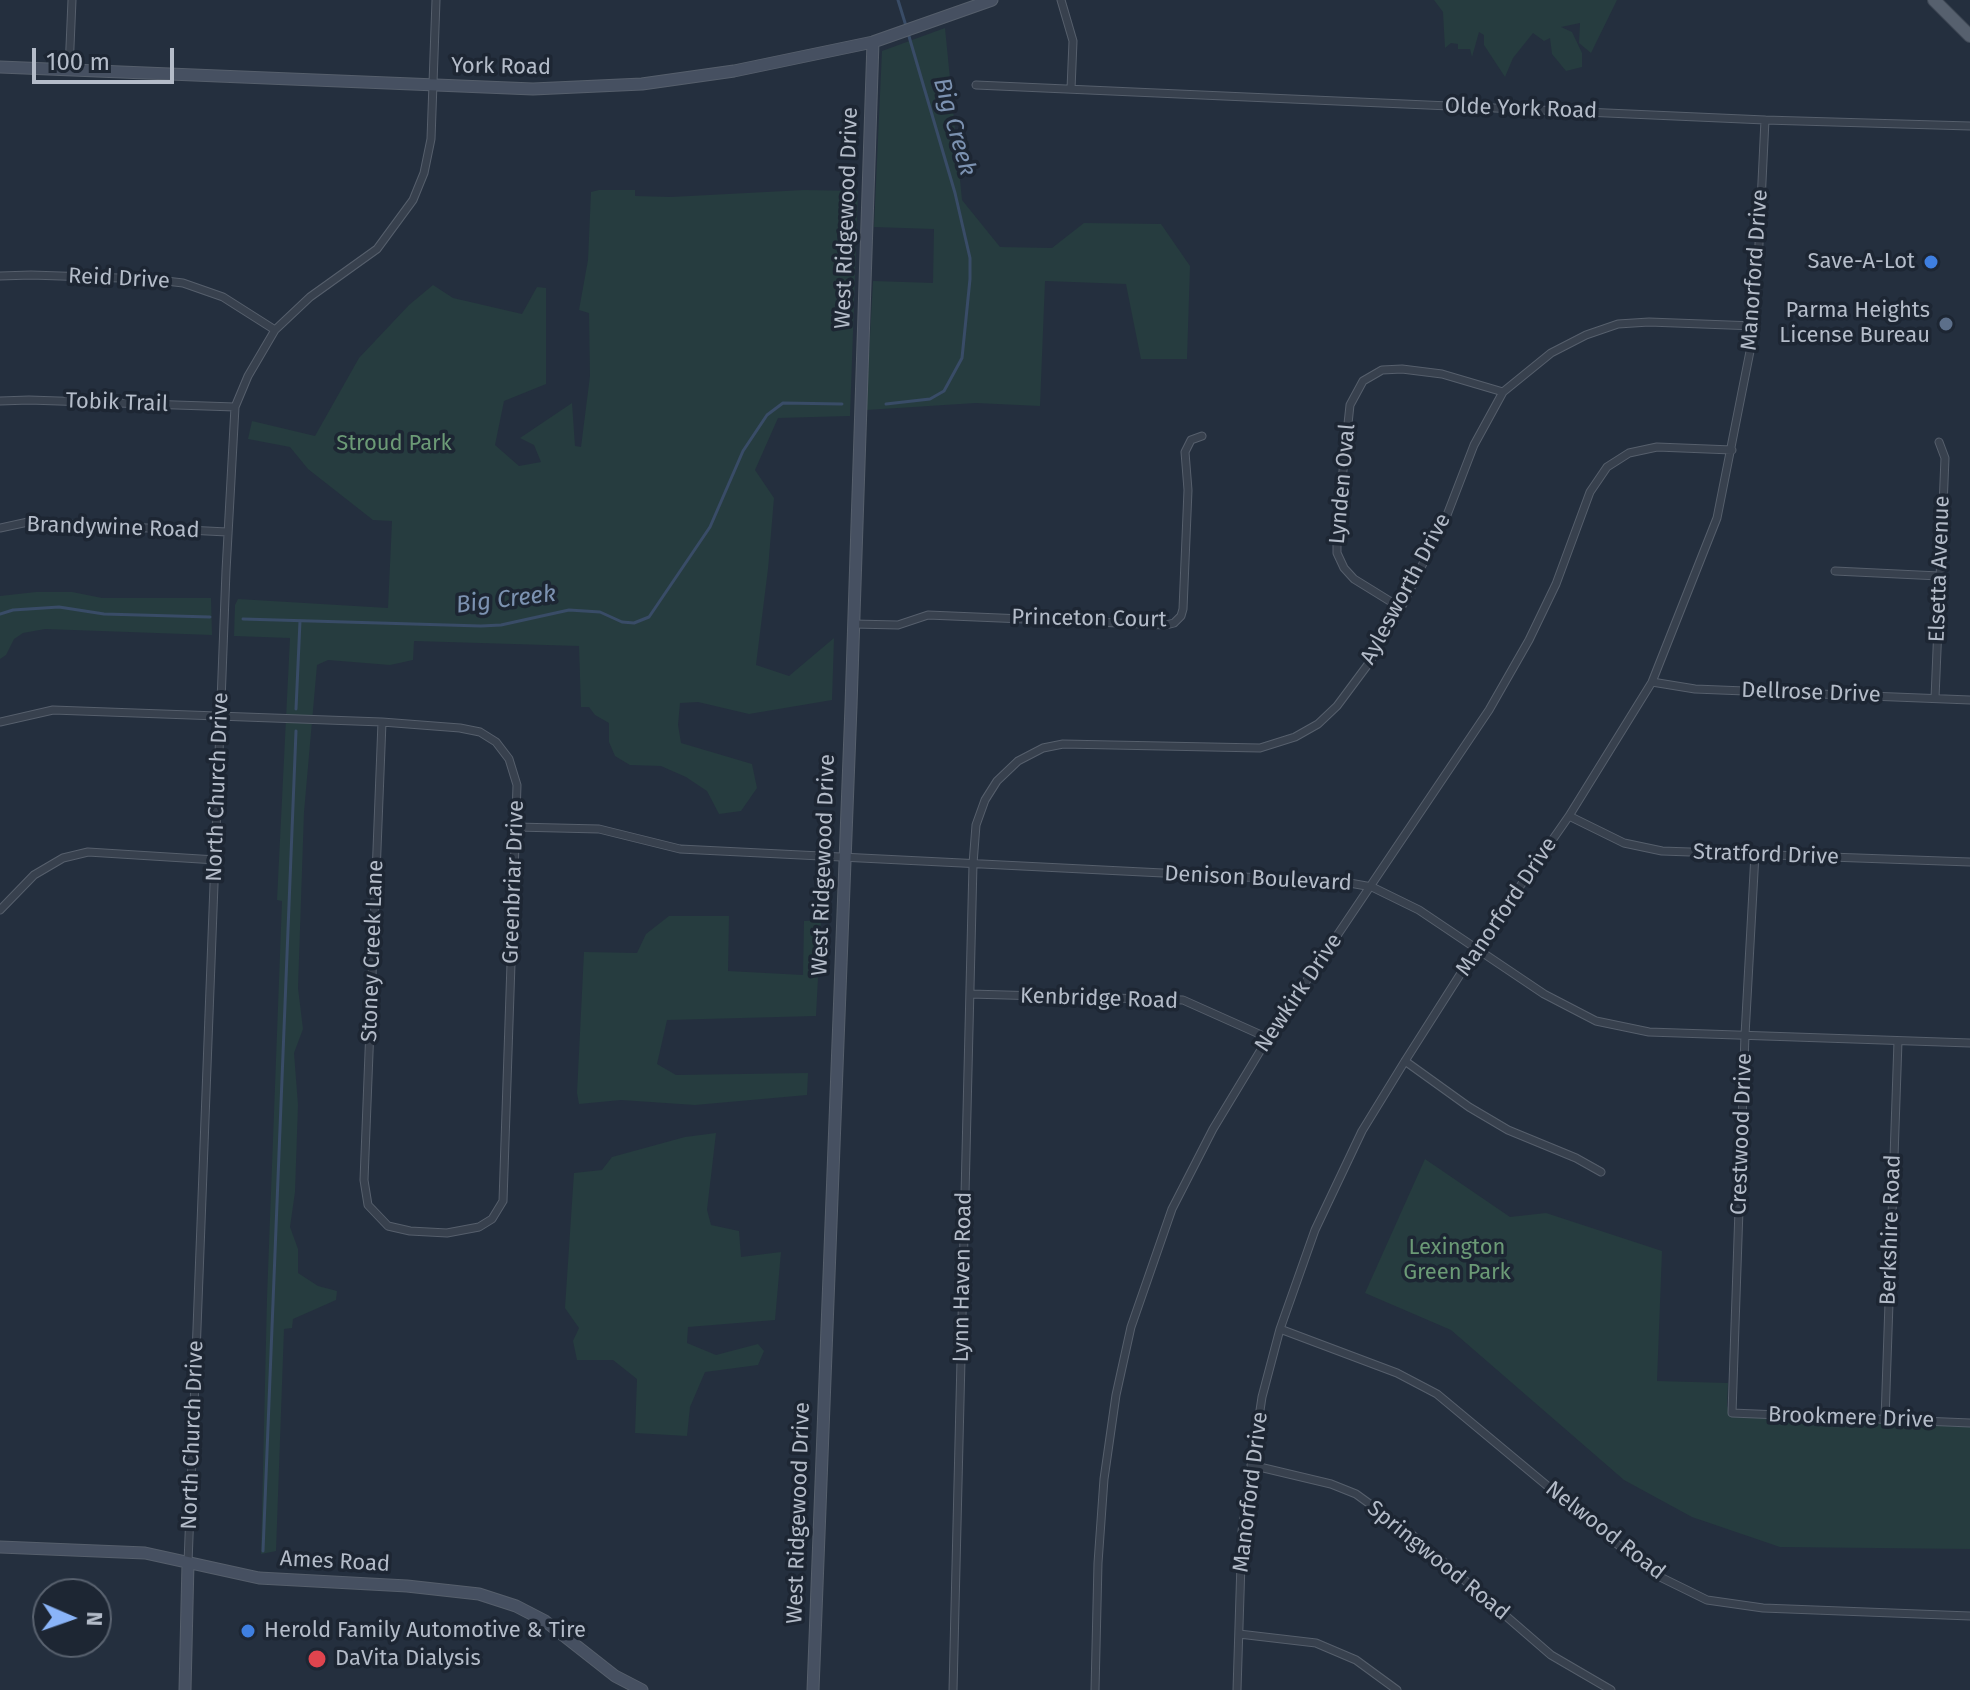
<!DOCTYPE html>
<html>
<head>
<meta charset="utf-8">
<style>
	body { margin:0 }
	#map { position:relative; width:1970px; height:1690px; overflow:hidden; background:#242f3e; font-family:"Fira Sans",sans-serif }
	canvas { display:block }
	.north { position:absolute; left:32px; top:1578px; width:80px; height:80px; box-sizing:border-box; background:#1d2633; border:2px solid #59626f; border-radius:50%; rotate:92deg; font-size:22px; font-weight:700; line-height:32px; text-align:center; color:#b4bcc9 }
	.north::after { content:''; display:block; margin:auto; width:28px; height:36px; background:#8ab4f8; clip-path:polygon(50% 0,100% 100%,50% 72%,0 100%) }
	.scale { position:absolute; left:32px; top:48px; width:142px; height:36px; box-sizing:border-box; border:4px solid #b4bcc9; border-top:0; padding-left:10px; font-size:24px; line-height:28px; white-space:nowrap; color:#b4bcc9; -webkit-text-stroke:6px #1d2633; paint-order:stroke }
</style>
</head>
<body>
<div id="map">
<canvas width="1970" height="1690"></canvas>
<div class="north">N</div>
<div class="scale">100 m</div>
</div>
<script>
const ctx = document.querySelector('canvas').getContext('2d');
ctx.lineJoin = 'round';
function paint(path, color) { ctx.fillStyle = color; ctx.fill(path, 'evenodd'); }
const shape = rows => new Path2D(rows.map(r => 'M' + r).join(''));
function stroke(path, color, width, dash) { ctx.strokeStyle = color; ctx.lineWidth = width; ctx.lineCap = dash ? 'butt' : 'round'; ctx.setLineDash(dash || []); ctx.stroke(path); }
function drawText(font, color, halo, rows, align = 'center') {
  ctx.font = font + ' "Fira Sans",sans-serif'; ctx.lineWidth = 7; ctx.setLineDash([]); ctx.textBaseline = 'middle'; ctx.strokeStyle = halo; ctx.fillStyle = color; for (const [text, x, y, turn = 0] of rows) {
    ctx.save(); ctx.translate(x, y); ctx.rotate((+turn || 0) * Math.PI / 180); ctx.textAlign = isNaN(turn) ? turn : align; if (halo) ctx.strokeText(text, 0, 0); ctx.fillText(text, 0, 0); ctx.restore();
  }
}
paint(shape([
	[1434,0,1617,0,1591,53,1579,43,1580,23,1561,27,1572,32,1582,53,1582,67,1566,71,1552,54,1550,38,1544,41,1533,33,1513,58,1505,77,1484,45,1484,35,1479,32,1472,57,1470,49,1458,49,1458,44,1451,43,1445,48,1443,12],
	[945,28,962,200,1000,247,1052,248,1084,223,1161,224,1190,266,1187,359,1141,359,1126,284,1045,281,1040,406,976,403,866,410,873,281,933,283,934,229,874,227,882,51],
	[599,190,635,190,635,196,671,197,804,190,858,191,850,416,778,418,755,470,774,498,768,569,756,665,789,676,834,638,832,700,749,714,698,702,680,703,678,725,681,743,752,764,757,788,741,811,719,814,707,791,686,777,661,766,630,765,615,756,609,742,609,723,595,715,589,707,581,707,579,646,414,641,413,660,390,665,328,660,317,665,304,812,298,988,303,1029,294,1053,298,1105,295,1192,290,1227,298,1249,298,1273,318,1286,337,1291,336,1300,293,1319,292,1328,284,1329,276,1551,261,1554,267,1298,282,901,277,900,290,638,234,636,235,605,238,599,388,608,392,521,373,520,308,469,290,447,248,439,252,421,315,436,359,358,409,305,433,285,453,298,522,314,537,287,546,288,546,384,504,401,495,445,519,466,541,462,534,445,520,438,572,403,575,446,581,447,590,376,589,313,579,310,588,260,591,192],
	[36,592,72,592,102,598,211,598,212,635,45,629,23,633,14,639,6,655,0,659,0,596],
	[669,916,729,916,728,971,803,975,804,921,821,920,816,1016,667,1020,657,1064,676,1075,808,1073,807,1095,695,1105,621,1100,579,1104,577,1093,584,952,637,953,646,934],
	[716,1133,707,1210,711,1225,739,1231,741,1257,781,1252,775,1320,688,1327,687,1343,716,1355,758,1344,764,1351,758,1365,705,1372,690,1407,687,1436,635,1433,637,1379,613,1360,577,1360,573,1341,579,1328,565,1308,574,1173,602,1170,612,1157,685,1137],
	[1425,1159,1510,1217,1546,1213,1662,1251,1657,1381,1728,1383,1727,1406,1733,1416,1970,1427,1970,1549,1780,1547,1692,1517,1624,1480,1451,1330,1365,1293]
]), '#263c3f');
stroke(shape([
	[898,0,906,26],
	[886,404,930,399,944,391,962,358,970,279,970,258,955,193,908,33],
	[0,614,13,610,59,607,104,614,210,617],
	[243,619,481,626,501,625,569,610,600,612,622,622,634,623,649,617,710,527,743,451,767,415,783,403,842,404],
	[296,709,300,621],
	[263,1551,296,731]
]), '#394c67', 3);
const street = shape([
	[1061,0,1073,41,1071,89],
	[69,70,72,0],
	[976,85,1765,120,1970,126],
	[0,276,31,275,149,279,183,283,223,297,275,330],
	[0,401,29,400,235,407],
	[0,528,28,522,227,532],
	[1835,571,1939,576],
	[1401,608,1354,579,1344,568,1337,553,1337,527,1350,405,1363,381,1382,370,1402,369,1442,374,1503,392],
	[853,624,898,625,928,615,1166,625,1174,623,1181,616,1183,609,1188,490,1185,452,1191,440,1202,436],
	[1652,682,1695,689,1970,700],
	[1935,698,1945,458,1939,442],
	[0,722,53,710,382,722,460,728,480,732,496,742,509,759,517,785,503,1201,492,1219,479,1227,447,1233,410,1231,388,1226,368,1205,364,1180,382,722],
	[1569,816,1624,843,1662,851,1970,862],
	[516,827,599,829,680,849,1344,882,1372,887,1419,910,1544,994,1596,1021,1649,1032,1970,1043],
	[1755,854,1745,1035,1732,1413,1970,1423],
	[0,910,34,875,63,858,88,852,216,860],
	[970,994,1183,1000,1268,1038],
	[1405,1061,1469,1107,1508,1130,1576,1158,1601,1172],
	[1280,1329,1397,1373,1437,1394,1652,1573,1707,1600,1763,1608,1970,1616],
	[1885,1419,1898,1041],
	[1251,1465,1331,1484,1356,1494,1410,1533,1551,1655,1611,1690],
	[188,1563,226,571,235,407,248,376,275,330,310,297,377,249,413,200,424,173,431,139,436,0],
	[1239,1634,1316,1643,1356,1660,1397,1690],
	[953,1690,973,864,976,825,985,800,997,781,1018,761,1043,748,1063,744,1260,748,1295,737,1318,724,1337,706,1369,663,1401,608,1447,515,1474,445,1503,392,1551,353,1586,335,1618,324,1649,322,1755,326],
	[1095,1690,1098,1563,1104,1479,1116,1395,1131,1327,1172,1209,1213,1129,1268,1038,1489,710,1529,640,1556,584,1590,492,1607,467,1629,453,1657,447,1732,450],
	[1237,1690,1242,1531,1262,1397,1280,1329,1315,1230,1362,1131,1405,1061,1477,948,1569,816,1652,682,1717,518,1755,326,1765,120]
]);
const secondary = shape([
	[0,67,533,89,642,84,734,71,873,42,992,0],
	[0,1547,145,1553,259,1578,407,1586,479,1594,516,1606,545,1621,615,1676,642,1690],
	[185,1690,188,1563],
	[813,1690,851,706,873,42]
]);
const primary = shape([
	[1934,0,1970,36]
]);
stroke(street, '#565f6c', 9);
stroke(secondary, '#565f6c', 13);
stroke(primary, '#414a57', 14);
stroke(street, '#38414e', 7);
stroke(secondary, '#465061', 11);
stroke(primary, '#56606e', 12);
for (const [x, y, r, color] of [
	[1931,262,8,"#3f7fe0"],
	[1946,324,8,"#5c6f8a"],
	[248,1631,8,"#3f7fe0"],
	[317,1659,10,"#e0444e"]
]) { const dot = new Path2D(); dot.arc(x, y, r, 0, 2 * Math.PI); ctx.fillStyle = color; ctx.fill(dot); stroke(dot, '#1d2633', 3); }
drawText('22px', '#b4bcc9', '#1d2633', [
	["York Road",501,67,1],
	["Olde York Road",1521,109,2],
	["West Ridgewood Drive",847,218,-88],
	["Manorford Drive",1755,270,-86],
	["Reid Drive",119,279,3],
	["Tobik Trail",117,403,2],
	["Lynden Oval",1343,484,-85],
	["Brandywine Road",113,528,2],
	["Elsetta Avenue",1940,569,-88],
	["Aylesworth Drive",1406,589,-62],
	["Princeton Court",1089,619,1],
	["Dellrose Drive",1811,693,2],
	["North Church Drive",218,787,-88],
	["Stratford Drive",1766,855,2],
	["West Ridgewood Drive",824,865,-88],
	["Denison Boulevard",1258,879,3],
	["Greenbriar Drive",514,882,-88],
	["Manorford Drive",1507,907,-56],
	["Stoney Creek Lane",373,951,-88],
	["Newkirk Drive",1299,993,-56],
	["Kenbridge Road",1099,999,2],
	["Crestwood Drive",1742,1134,-88],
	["Berkshire Road",1891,1230,-88],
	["Lynn Haven Road",963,1277,-89],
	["Brookmere Drive",1851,1418,2],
	["North Church Drive",193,1435,-88],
	["Manorford Drive",1251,1492,-83],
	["West Ridgewood Drive",799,1513,-88],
	["Nelwood Road",1605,1531,38],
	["Springwood Road",1438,1561,39],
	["Ames Road",335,1562,3]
]);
drawText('22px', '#b4bcc9', '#1d2633', [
	["Save-A-Lot",1915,262],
	["Parma Heights",1930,311],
	["License Bureau",1930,336],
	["Herold Family Automotive & Tire",264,1631,"left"],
	["DaVita Dialysis",335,1659,"left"]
], 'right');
drawText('22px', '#6b9a76', '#1d2633', [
	["Stroud Park",394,444],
	["Lexington",1457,1248],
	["Green Park",1457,1273]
]);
drawText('italic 24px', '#7c92b1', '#1d2633', [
	["Big Creek",954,127,74],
	["Big Creek",506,600,-7]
]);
</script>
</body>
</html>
